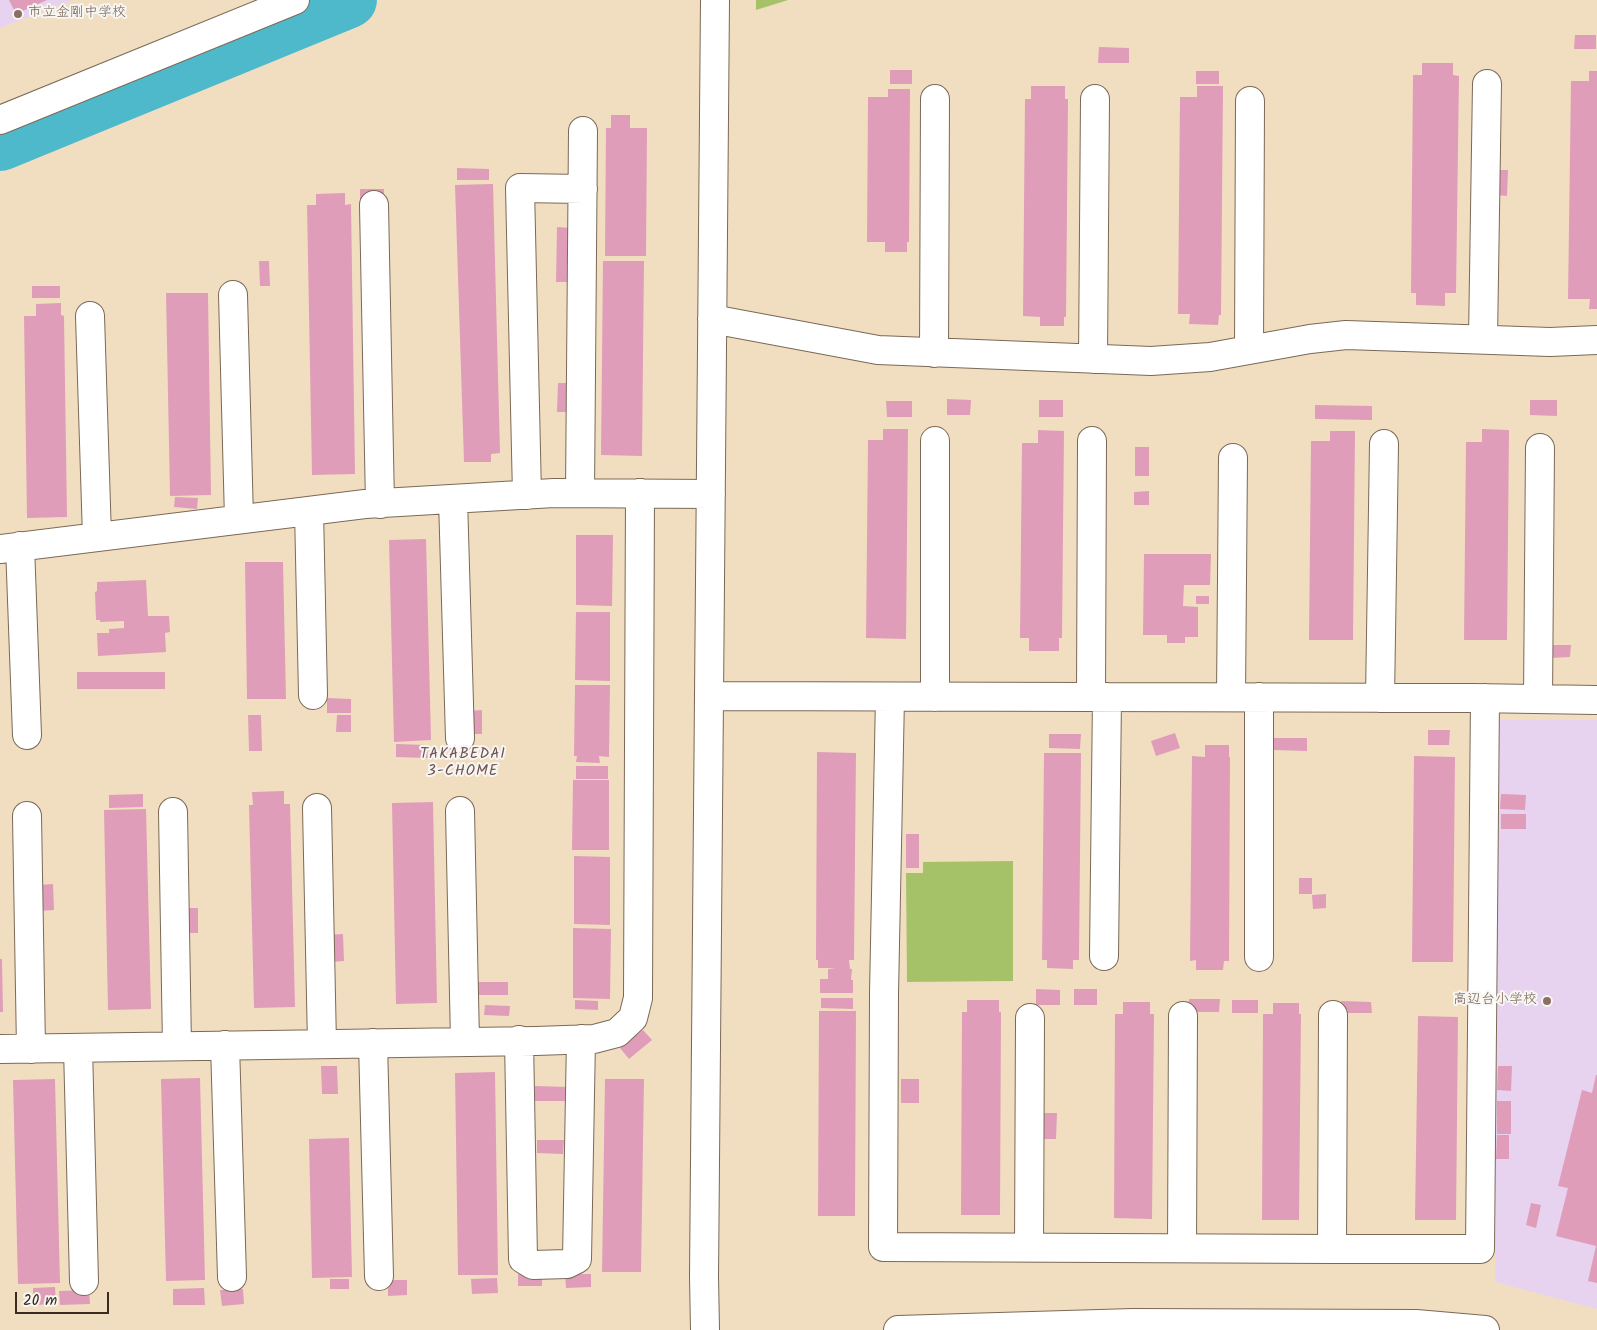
<!DOCTYPE html>
<html>
<head>
<meta charset="utf-8">
<style>
	body { margin:0 }
	#map { position:relative; width:1597px; height:1330px; overflow:hidden; background:#f1dec1; font-family:Kalam,sans-serif }
	canvas { display:block }
	.scale { position:absolute; left:15px; top:1292px; width:94px; height:22px; box-sizing:border-box; border:2px solid #3b2a1e; border-top:0; padding-left:6px; font-size:15px; line-height:18px; white-space:nowrap; color:#3b2a1e; -webkit-text-stroke:4px #f6f6f2; paint-order:stroke }
</style>
</head>
<body>
<div id="map">
<canvas width="1597" height="1330"></canvas>
<div class="scale">20 m</div>
</div>
<script>
const ctx = document.querySelector('canvas').getContext('2d');
ctx.lineJoin = 'round';
function paint(path, color) { ctx.fillStyle = color; ctx.fill(path, 'evenodd'); }
const shape = rows => new Path2D(rows.map(r => 'M' + r).join(''));
function stroke(path, color, width, dash) { ctx.strokeStyle = color; ctx.lineWidth = width; ctx.lineCap = dash ? 'butt' : 'round'; ctx.setLineDash(dash || []); ctx.stroke(path); }
function drawText(font, color, halo, rows, align = 'center') {
  ctx.font = font + ' Kalam,"Klee One",sans-serif'; ctx.lineWidth = 4; ctx.setLineDash([]); ctx.textBaseline = 'middle'; ctx.strokeStyle = halo; ctx.fillStyle = color; for (const [text, x, y, turn = 0] of rows) {
    ctx.save(); ctx.translate(x, y); ctx.rotate((+turn || 0) * Math.PI / 180); ctx.textAlign = isNaN(turn) ? turn : align; if (halo) ctx.strokeText(text, 0, 0); ctx.fillText(text, 0, 0); ctx.restore();
  }
}
paint(shape([
	[0,0,73,0,0,28],
	[1498,720,1597,720,1597,1309,1495,1282]
]), '#e7d2f0');
paint(shape([
	[756,0,788,0,756,10],
	[1013,861,1013,981,907,982,906,873,923,873,923,862]
]), '#a6c269');
stroke(shape([
	[0,143,349,0]
]), '#4fb9cc', 56);
paint(shape([
	[9,0,47,0,16,14],
	[1575,35,1596,35,1596,49,1574,49],
	[1099,47,1129,48,1129,63,1098,63],
	[1422,63,1453,63,1453,75,1459,76,1456,293,1445,293,1445,306,1416,305,1416,293,1411,293,1413,75,1422,75],
	[890,70,912,70,912,84,890,84],
	[1196,71,1219,71,1219,84,1196,84],
	[1589,71,1597,71,1597,309,1589,309,1590,299,1568,299,1571,81,1589,81],
	[1031,86,1065,86,1065,99,1068,99,1066,317,1064,317,1064,326,1040,326,1040,317,1023,316,1025,99,1031,99],
	[1197,86,1223,86,1221,315,1219,315,1218,325,1189,324,1190,314,1178,314,1180,97,1197,97],
	[888,89,910,89,909,242,907,242,907,252,885,252,885,242,867,242,868,97,888,97],
	[611,115,630,115,630,128,647,128,646,256,605,256,606,128,611,128],
	[457,168,489,169,489,180,457,180],
	[1495,170,1508,170,1507,196,1495,195],
	[493,184,500,453,491,454,491,462,464,462,455,185],
	[360,189,384,189,384,202,360,202],
	[345,193,345,205,351,204,355,474,312,475,307,205,316,205,316,194],
	[557,227,571,228,570,282,556,282],
	[259,261,269,261,270,286,260,286],
	[603,261,644,261,642,456,601,455],
	[32,286,60,286,60,298,32,298],
	[166,293,208,293,211,495,170,496],
	[61,303,61,315,64,316,67,517,27,518,24,316,36,316,36,304],
	[558,383,572,383,572,412,557,412],
	[947,399,971,400,970,415,947,415],
	[1039,400,1063,400,1063,417,1039,417],
	[1530,400,1557,400,1557,416,1530,415],
	[886,401,912,401,912,417,887,417],
	[1315,405,1372,406,1372,420,1315,419],
	[883,429,908,429,906,639,866,638,868,440,883,440],
	[1482,429,1509,430,1507,640,1464,640,1466,442,1482,442],
	[1038,430,1064,431,1062,638,1059,638,1059,651,1029,651,1029,638,1020,638,1022,443,1038,443],
	[1330,431,1355,431,1353,640,1309,640,1311,441,1330,441],
	[1135,447,1149,447,1149,476,1135,476],
	[1149,491,1149,505,1134,505,1134,492],
	[175,497,198,498,197,509,174,507],
	[576,535,613,535,612,606,576,605],
	[426,539,431,740,394,742,389,540],
	[1144,554,1211,554,1210,585,1184,585,1183,606,1198,607,1198,637,1185,637,1185,643,1167,643,1167,635,1143,635],
	[245,562,283,562,286,699,247,699],
	[146,580,148,616,169,616,170,632,165,633,166,652,98,656,97,633,109,633,109,629,124,628,124,621,100,622,100,620,96,620,95,592,97,591,97,582],
	[1196,596,1209,596,1209,604,1196,604],
	[576,612,610,612,610,681,575,680],
	[1549,645,1571,645,1570,657,1550,658],
	[77,672,165,672,165,689,77,689],
	[575,685,610,685,609,757,599,756,600,763,576,762,577,756,574,756],
	[327,698,351,699,351,713,327,713],
	[482,710,482,734,468,734,468,711],
	[248,715,261,715,262,751,249,751],
	[337,715,351,715,351,732,336,732],
	[1428,730,1450,730,1449,745,1428,745],
	[1175,733,1180,748,1156,756,1151,741],
	[1049,734,1081,734,1080,749,1049,748],
	[1274,738,1307,738,1307,751,1274,750],
	[396,744,427,745,428,758,396,757],
	[1205,745,1229,745,1229,757,1230,757,1229,961,1224,961,1223,970,1196,970,1196,960,1190,961,1192,756,1205,757],
	[817,752,856,753,854,960,849,960,850,969,852,969,851,980,853,980,853,993,820,993,820,979,828,979,828,969,836,968,818,968,818,960,816,960],
	[1044,753,1081,753,1079,960,1073,960,1073,969,1047,968,1047,960,1042,960],
	[1414,756,1455,757,1453,962,1412,962],
	[576,766,608,766,608,779,576,779],
	[573,780,609,780,609,850,572,850],
	[284,791,284,804,290,804,295,1007,254,1008,249,805,253,805,252,792],
	[143,794,143,807,109,808,109,795],
	[1501,794,1526,795,1525,810,1500,809],
	[433,802,437,1003,396,1004,392,803],
	[146,809,151,1009,108,1010,104,810],
	[1501,814,1526,814,1526,829,1501,829],
	[906,834,919,834,919,868,906,868],
	[574,856,610,857,610,925,574,924],
	[1299,878,1312,878,1312,894,1299,894],
	[53,884,54,910,39,911,38,885],
	[1326,894,1326,908,1313,909,1312,895],
	[184,908,198,908,198,933,184,933],
	[573,928,611,929,610,999,573,998],
	[343,934,344,961,329,962,328,935],
	[0,959,2,959,3,1012,0,1012],
	[477,982,508,982,508,995,477,995],
	[1036,989,1060,990,1060,1005,1036,1005],
	[1074,989,1097,989,1097,1005,1074,1005],
	[821,998,853,998,853,1009,821,1008],
	[1189,999,1220,999,1219,1012,1188,1012],
	[575,1000,598,1001,598,1010,575,1009],
	[967,1000,999,1000,999,1012,1001,1012,1000,1215,961,1215,962,1012,967,1012],
	[1232,1000,1258,1000,1258,1013,1232,1013],
	[1341,1001,1371,1002,1372,1013,1340,1013],
	[1123,1002,1150,1002,1150,1014,1154,1014,1152,1219,1114,1218,1115,1014,1123,1014],
	[1273,1003,1299,1003,1299,1014,1301,1014,1299,1220,1262,1220,1263,1014,1273,1014],
	[485,1005,510,1006,509,1016,484,1015],
	[819,1011,856,1011,855,1216,818,1216],
	[1418,1016,1458,1017,1456,1220,1415,1220],
	[643,1030,652,1040,629,1059,620,1048],
	[321,1066,337,1066,338,1094,322,1094],
	[1498,1066,1512,1066,1511,1091,1497,1090],
	[495,1072,498,1275,458,1275,455,1073],
	[1596,1075,1597,1075,1597,1283,1588,1281,1596,1246,1556,1236,1568,1188,1558,1186,1582,1090,1592,1093],
	[200,1078,205,1280,166,1281,161,1079],
	[55,1079,60,1283,18,1284,13,1080],
	[605,1079,644,1079,641,1272,602,1272],
	[901,1079,919,1079,919,1103,901,1103],
	[535,1086,568,1087,568,1101,535,1101],
	[1497,1101,1511,1101,1511,1134,1497,1134],
	[1041,1113,1057,1113,1056,1139,1040,1139],
	[1497,1135,1509,1135,1509,1159,1496,1159],
	[349,1138,352,1277,312,1278,309,1139],
	[537,1140,564,1140,563,1154,537,1153],
	[1531,1203,1541,1205,1536,1228,1526,1225],
	[518,1274,542,1274,542,1286,518,1286],
	[565,1274,591,1274,591,1287,566,1288],
	[497,1278,498,1293,472,1294,471,1279],
	[330,1279,349,1279,349,1289,330,1289],
	[388,1280,407,1280,407,1295,388,1296],
	[55,1287,56,1304,33,1305,33,1288],
	[204,1288,205,1305,173,1305,173,1289],
	[243,1289,244,1304,222,1306,220,1290],
	[89,1290,90,1304,60,1305,59,1291]
]), '#df9db9');
const minor = shape([
	[0,120,295,0],
	[374,205,380,504],
	[233,295,239,519],
	[90,316,97,537],
	[712,319,878,350,1151,361,1210,357,1310,339,1346,335,1550,342,1597,340],
	[1483,339,1487,84],
	[1249,350,1250,101],
	[934,353,935,99],
	[1093,359,1095,99],
	[580,493,583,131],
	[527,495,520,188,583,189],
	[453,499,460,738],
	[309,511,313,695],
	[20,546,27,735],
	[0,549,365,504,554,493,711,494],
	[709,696,1473,698,1597,700],
	[890,697,884,993,883,1247,1332,1249,1480,1249,1485,698],
	[935,697,935,441],
	[1091,697,1092,441],
	[1231,697,1233,458],
	[1380,698,1384,444],
	[1538,699,1540,448],
	[317,808,322,1044],
	[460,811,465,1041],
	[173,812,177,1046],
	[27,816,31,1049],
	[1104,956,1107,697],
	[1259,957,1259,697],
	[519,1040,523,1259,533,1265,567,1264,577,1259,581,1039],
	[373,1043,379,1276],
	[225,1045,232,1277],
	[78,1048,84,1281],
	[0,1049,536,1041,594,1039,617,1033,633,1018,638,998,640,493],
	[1029,1247,1030,1018],
	[1182,1248,1183,1016],
	[1332,1249,1333,1015],
	[705,1330,704,1276,715,0],
	[898,1330,1133,1323,1416,1324,1485,1330]
]);
stroke(minor, '#7b6957', 30);
stroke(minor, '#fff', 28);
for (const [x, y, r, color] of [
	[18,14,5,"#8d6e63"],
	[1547,1001,5,"#8d6e63"]
]) { const dot = new Path2D(); dot.arc(x, y, r, 0, 2 * Math.PI); ctx.fillStyle = color; ctx.fill(dot); stroke(dot, '#f6f6f2', 2); }
drawText('14px', '#785e54', '#f6f6f2', [
	["市立金剛中学校",28,14],
	["高辺台小学校",1537,1001,"right"]
], 'left');
ctx.letterSpacing = '1px';
drawText('15px', '#745254', '#f6f6f2', [
	["TAKABEDAI",463,755],
	["3-CHOME",463,772]
]);
ctx.letterSpacing = '0px';
</script>
</body>
</html>
